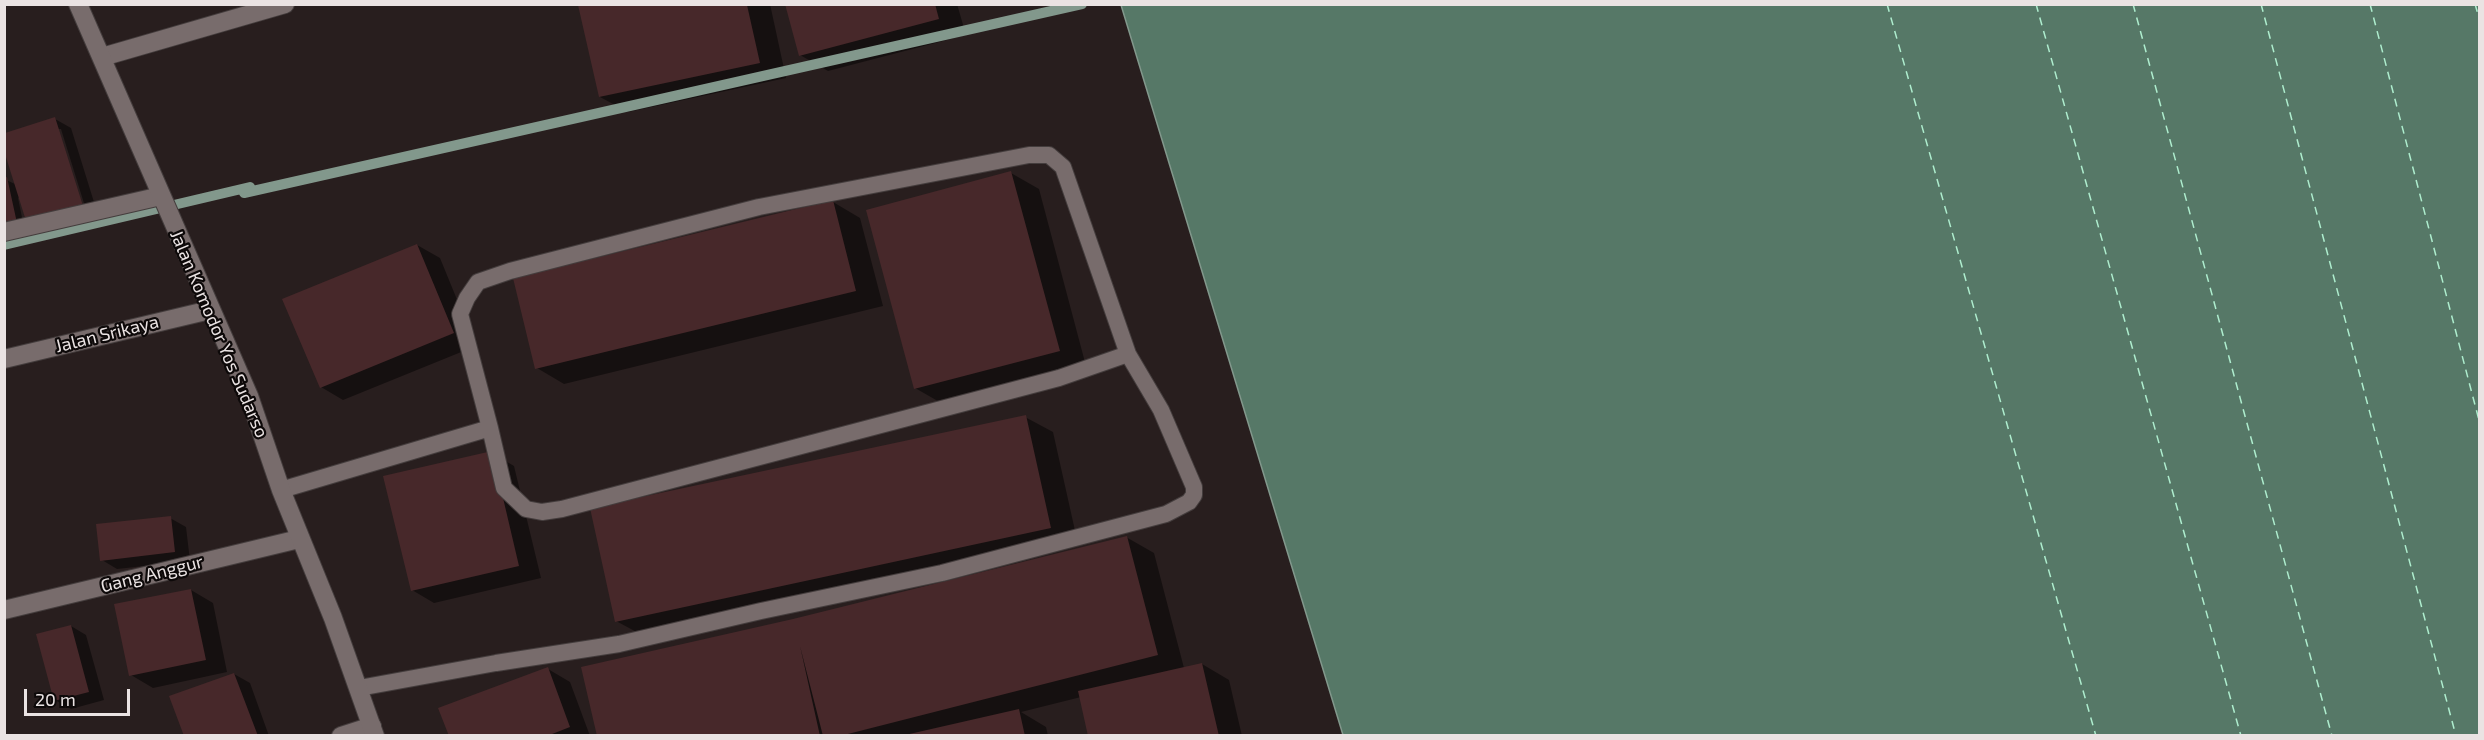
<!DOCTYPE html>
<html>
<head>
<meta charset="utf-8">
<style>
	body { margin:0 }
	#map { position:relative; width:2484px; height:740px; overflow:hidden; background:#281e1e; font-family:"Exo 2",sans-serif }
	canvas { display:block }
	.frame { position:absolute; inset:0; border:6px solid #eae3e3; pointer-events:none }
	.scale { position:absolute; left:24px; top:689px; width:106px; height:27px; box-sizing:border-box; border:3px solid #eae3e3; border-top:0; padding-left:8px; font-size:18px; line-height:21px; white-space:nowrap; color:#eae3e3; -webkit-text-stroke:4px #0d0909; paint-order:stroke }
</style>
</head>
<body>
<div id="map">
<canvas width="2484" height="740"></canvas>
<div class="frame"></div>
<div class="scale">20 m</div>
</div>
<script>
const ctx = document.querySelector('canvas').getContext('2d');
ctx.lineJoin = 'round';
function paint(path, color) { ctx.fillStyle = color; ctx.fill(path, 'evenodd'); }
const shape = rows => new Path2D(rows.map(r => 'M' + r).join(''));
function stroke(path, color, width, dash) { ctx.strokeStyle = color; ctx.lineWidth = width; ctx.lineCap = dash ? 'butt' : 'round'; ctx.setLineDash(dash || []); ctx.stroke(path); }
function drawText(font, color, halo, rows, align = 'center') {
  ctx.font = font + ' "Exo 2",sans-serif'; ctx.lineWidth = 4.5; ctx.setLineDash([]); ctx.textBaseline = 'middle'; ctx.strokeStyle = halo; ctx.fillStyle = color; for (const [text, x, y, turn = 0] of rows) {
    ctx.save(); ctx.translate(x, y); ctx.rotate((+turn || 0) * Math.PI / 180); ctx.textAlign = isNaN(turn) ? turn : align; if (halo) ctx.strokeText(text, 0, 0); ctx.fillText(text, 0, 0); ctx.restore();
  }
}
const water = shape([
	[1121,5,2479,5,2479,735,1343,735,1121,5]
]);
paint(water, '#567867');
stroke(water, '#82988c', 1.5);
paint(shape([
	[580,4,770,4,786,78,628,112,600,97],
	[786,4,957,4,966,35,828,71,800,55],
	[55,119,71,128,98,215,44,232,28,223,20,197,18,198,24,227,5,231,7,237,4,237,4,179,15,184,4,149,4,134],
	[57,129,61,129,87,213,84,214],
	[1011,173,1039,189,1086,366,943,404,915,388],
	[833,202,860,218,883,306,564,384,537,368],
	[417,245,440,258,476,346,343,400,321,387],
	[1025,417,1053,432,1078,544,644,636,616,621],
	[492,453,514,466,541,578,434,603,412,590],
	[170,518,186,527,190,561,117,569,102,560],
	[1126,537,1154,553,1184,668,1202,664,1229,680,1242,736,1089,736,1081,697,1021,712,1046,727,1048,736,599,736,794,621],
	[191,590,213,603,227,672,153,688,131,675],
	[71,626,86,635,104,700,71,709,55,700],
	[548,669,570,682,590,736,451,736],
	[234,674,250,683,269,736,185,736]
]), '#0007');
stroke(shape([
	[244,193,1082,4],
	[4,245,250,187]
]), '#82988c', 10);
stroke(shape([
	[1887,4,2096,736],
	[2036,4,2241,736],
	[2133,4,2332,736],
	[2261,4,2456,736],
	[2370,4,2480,424],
	[2475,4,2480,21]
]), '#aeedce', 1.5, [8, 6]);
paint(shape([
	[785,4,935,4,939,19,799,56],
	[578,5,747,5,760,63,599,97],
	[55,117,83,206,27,224,5,154,5,133],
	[1011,171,1060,351,914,389,866,210],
	[7,177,17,223,4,225,4,178],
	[833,200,856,291,535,369,513,278],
	[417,244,454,333,320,388,282,299],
	[1026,415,1051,528,615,622,590,508],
	[492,451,519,566,411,591,383,476],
	[171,516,175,552,100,561,96,524],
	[1127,536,1158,655,840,736,823,736,800,646,820,736,597,736,581,667,793,619],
	[191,589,206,660,129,676,114,604],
	[71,625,89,692,54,701,36,634],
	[1202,663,1219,736,1088,736,1078,691],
	[548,667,570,727,547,736,449,736,438,708],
	[234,673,258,736,184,736,169,696],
	[1019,709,1025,736,905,736,905,735]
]), '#47282a');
const lane = shape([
	[281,490,490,428,460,314,467,298,478,282,510,271,759,207,1029,155,1049,155,1063,167,1128,354],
	[359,688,496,663,619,644,761,611,942,573,1166,514,1189,502,1194,495,1194,487,1161,410,1128,354,1059,378,562,509,542,512,526,509,504,488,490,428]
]);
const street = shape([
	[102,57,285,4],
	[4,232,161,196],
	[4,359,210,310],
	[4,610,299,539],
	[341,736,372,726]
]);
const secondary = shape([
	[78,4,249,396,281,490,333,618,375,736]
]);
stroke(lane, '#443d3d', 18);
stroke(street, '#443d3d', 20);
stroke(secondary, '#443d3d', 20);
stroke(lane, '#786c6c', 16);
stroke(street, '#786c6c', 18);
stroke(secondary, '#786c6c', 18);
drawText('18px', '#eae3e3', '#0d0909', [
	["Jalan Srikaya",107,334,-14],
	["Jalan Komodor Yos Sudarso",219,334,67],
	["Gang Anggur",152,574,-14]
]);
</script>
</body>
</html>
